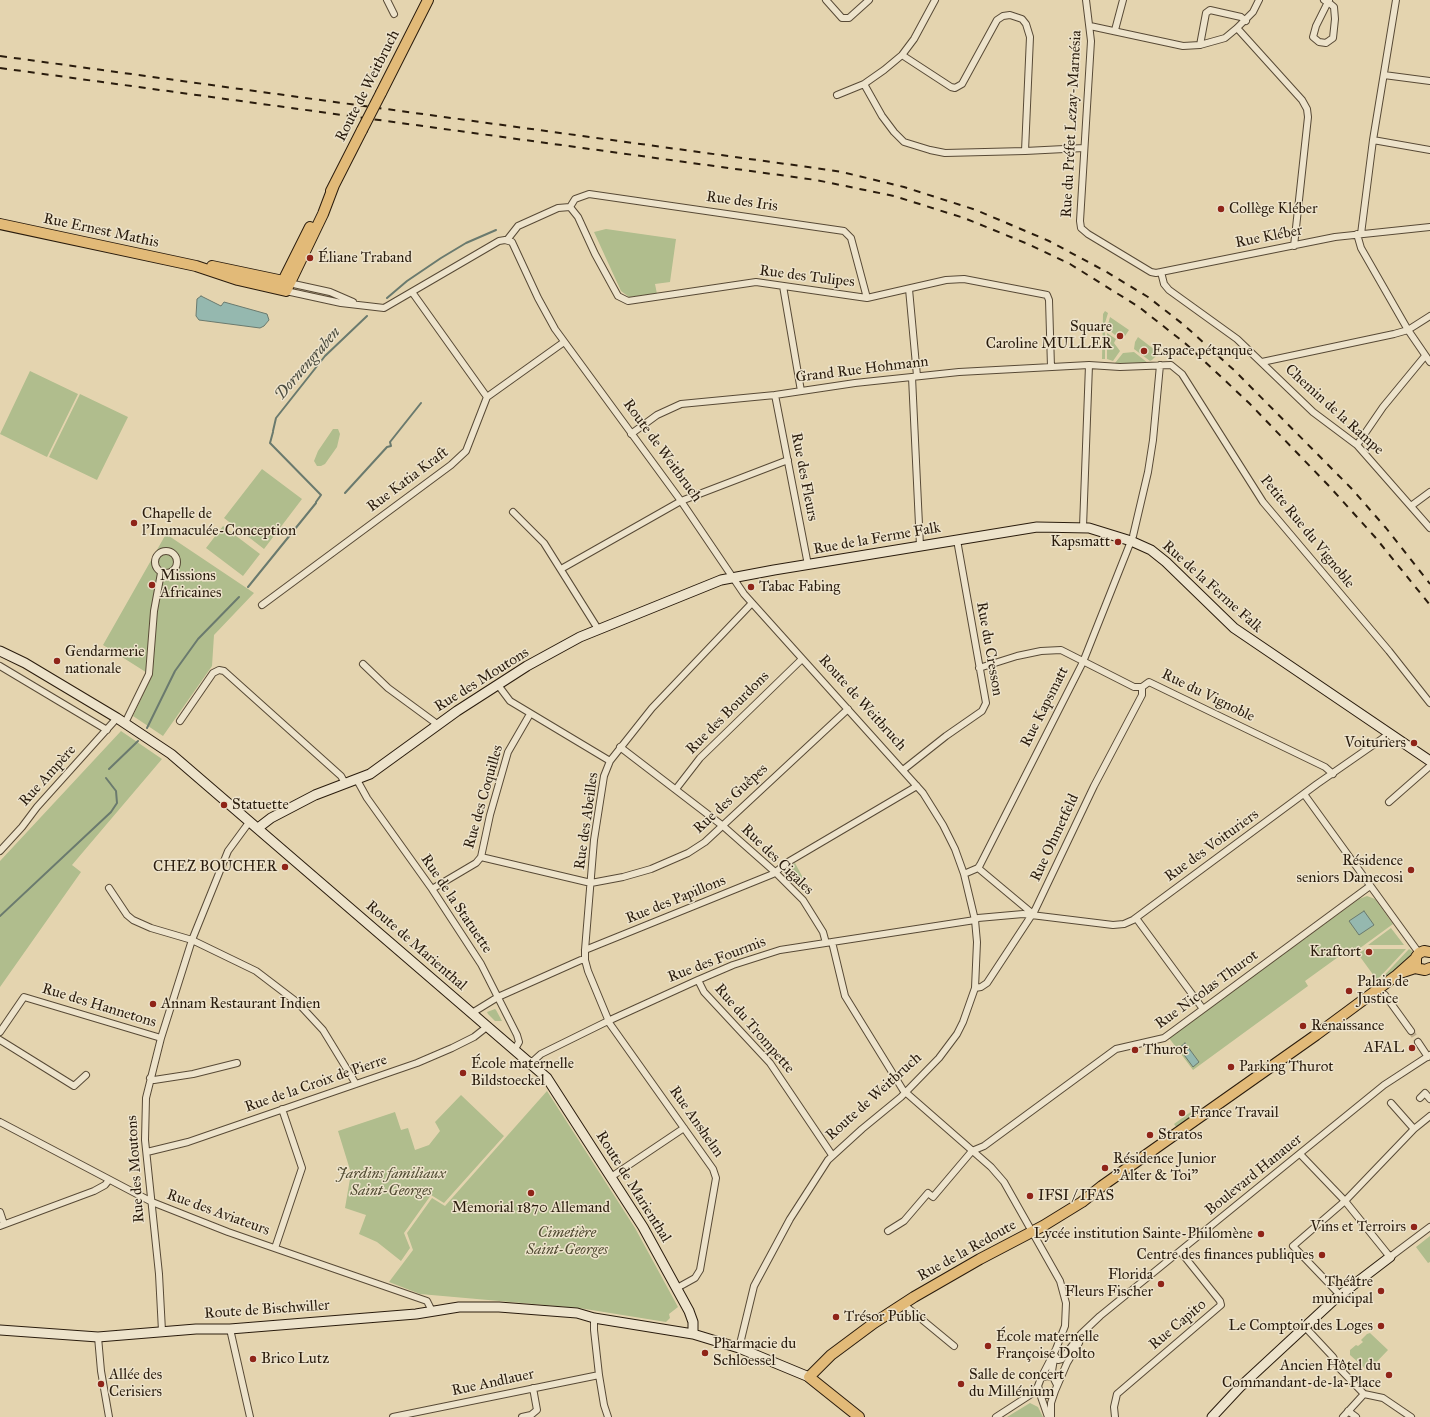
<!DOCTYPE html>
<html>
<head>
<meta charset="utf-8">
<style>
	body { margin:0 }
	canvas { display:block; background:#e4d4af }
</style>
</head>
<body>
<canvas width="1430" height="1417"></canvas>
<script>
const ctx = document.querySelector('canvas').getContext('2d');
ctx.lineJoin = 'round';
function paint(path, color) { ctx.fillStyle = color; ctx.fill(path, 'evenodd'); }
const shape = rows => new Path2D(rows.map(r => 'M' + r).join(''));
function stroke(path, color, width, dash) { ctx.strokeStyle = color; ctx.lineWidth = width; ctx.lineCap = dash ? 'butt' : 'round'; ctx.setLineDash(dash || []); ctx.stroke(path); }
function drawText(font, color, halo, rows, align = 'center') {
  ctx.font = font + ' "IM FELL Great Primer",serif'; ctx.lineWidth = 3; ctx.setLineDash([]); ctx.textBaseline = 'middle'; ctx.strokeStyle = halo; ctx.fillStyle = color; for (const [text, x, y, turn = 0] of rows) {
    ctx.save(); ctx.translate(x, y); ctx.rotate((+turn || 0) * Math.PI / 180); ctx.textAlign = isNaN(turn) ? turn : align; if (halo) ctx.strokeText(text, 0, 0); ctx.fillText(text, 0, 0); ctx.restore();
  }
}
paint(shape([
	[606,229,676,239,670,282,655,284,657,294,629,297,621,291,594,232],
	[1105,311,1108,313,1105,323,1105,359,1102,359,1103,314],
	[1110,317,1129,330,1125,336,1115,335,1107,328],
	[1107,333,1116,339,1114,343,1120,351,1113,361,1107,359],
	[1138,337,1155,350,1156,356,1152,360,1150,361,1134,349,1135,342],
	[1134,352,1148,363,1115,363,1123,353],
	[30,371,78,394,47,457,0,434],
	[80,394,128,417,97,480,49,457],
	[333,429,338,429,340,434,337,447,325,464,321,466,317,466,314,461,318,451],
	[262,469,302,499,264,549,224,518],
	[223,526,260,554,243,576,206,548],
	[166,534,254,593,214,635,212,666,163,736,133,716,152,676,103,645],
	[121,731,162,759,72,865,81,872,0,987,0,861],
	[795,863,809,889,807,892,801,890,786,875,788,867],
	[1367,896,1375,899,1393,924,1356,951,1352,947,1305,981,1308,986,1193,1070,1169,1038,1359,899],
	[1391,928,1404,945,1368,945],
	[1365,949,1406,949,1377,980,1358,954],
	[1409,949,1412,951,1410,960,1379,983,1378,982],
	[495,1009,496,1010,502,1021,495,1021,488,1014,487,1012],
	[547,1091,635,1228,678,1307,669,1314,670,1318,666,1322,579,1308,420,1294,389,1282,413,1250,407,1233,432,1198,445,1206],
	[461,1095,504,1136,444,1203,431,1195,404,1233,410,1248,401,1261,377,1242,359,1234,366,1215,345,1208,351,1173,338,1131,395,1112,401,1130,408,1128,415,1150,429,1145,440,1131,435,1122],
	[1196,1108,1199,1112,1177,1128,1174,1124],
	[1430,1236,1430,1262,1428,1263,1416,1247],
	[1370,1333,1388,1350,1368,1371,1350,1355,1350,1350,1356,1345,1358,1346,1363,1342,1361,1340,1367,1334],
	[1030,1403,1038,1407,1043,1417,1007,1417]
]), '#b0bd8d');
const water = shape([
	[201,296,221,306,224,302,267,314,269,320,264,326,260,328,199,320,196,316,197,299,201,296],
	[1364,911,1374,925,1359,935,1349,921,1364,911],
	[1185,1043,1199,1062,1193,1067,1179,1048,1185,1043]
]);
paint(water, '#95b8af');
stroke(water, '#6a7a6e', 1);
stroke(shape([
	[387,298,407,281,441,258,466,243,496,230],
	[273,431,276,418,325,356,367,316],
	[273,432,270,443,321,495,316,502],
	[345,493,387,447,391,446,390,442,421,403],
	[248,587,316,503],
	[147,728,175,671,198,639,239,597],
	[109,769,138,741],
	[0,916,111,812,117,803,116,791,106,778]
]), '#6a7a6e', 2);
stroke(shape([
	[1411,1031,1418,1042]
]), '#bfaf8f', 6, [6, 3]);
const street = shape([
	[387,0,394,14],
	[826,0,842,18,849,18,869,0],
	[1086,0,1091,41,1080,221,1081,228,1088,234,1151,272,1156,273,1335,237,1430,227],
	[1324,0,1328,2,1334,7,1335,19,1333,38,1326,43,1319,42,1313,37,1316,26,1329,0],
	[1090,26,1183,46,1200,45,1225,38,1237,28,1253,12,1259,0],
	[1237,28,1302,100,1307,109,1308,117,1294,246],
	[1115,30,1123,0],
	[1200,45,1206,13,1210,10,1241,17,1246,21],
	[902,55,951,87,955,88,962,84,997,20,1003,16,1010,15,1022,19,1026,24,1030,37,1025,151],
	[1384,75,1430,81],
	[864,84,882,116,894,132,904,142,930,150,945,153,1025,151,1084,148],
	[837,95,864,84,884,70,902,55,914,39,935,0],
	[1373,140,1430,150],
	[570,207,575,199,589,194,844,231,851,238,867,298],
	[1357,234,1361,248,1408,330,1430,362],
	[1361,234,1373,140,1396,0],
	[507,240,518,226,558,208,570,207,578,217,595,254,618,296,628,301,756,282,867,298,946,280,964,279,1042,294,1047,295,1049,300,1051,367],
	[1161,272,1164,284,1169,290,1237,339,1313,412,1357,445,1430,528],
	[289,283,330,292,353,302],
	[783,286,801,391],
	[909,289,917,376],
	[286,291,341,303,384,308,499,241,505,240,512,242,538,298,555,329,681,501,744,594,923,793,943,825,955,849,964,874,975,920,977,942,975,988,963,1022,957,1034,939,1058,901,1097,862,1129,828,1160,790,1219,754,1286,739,1348],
	[412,292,487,397],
	[1262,362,1394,334,1408,330,1430,316],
	[912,377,920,546],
	[775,395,808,565],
	[631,434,657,415,681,404,775,395,855,383,959,372,1089,365,1120,367,1171,365,1182,374,1263,502,1389,651,1430,703],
	[1357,445,1383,407,1425,356],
	[1411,506,1430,492],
	[513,512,544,543,598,629],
	[1083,527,1089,365],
	'155 562a11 11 0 1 1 22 0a11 11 0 1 1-22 0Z',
	[561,569,681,501,788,460],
	[262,605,451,465,466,451,487,397,564,342],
	[363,664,388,688,437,724],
	[0,666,107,730],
	[979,668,1017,656,1041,651,1061,650,1134,687,1142,687,1149,682,1325,767,1333,774],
	[498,685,510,701,610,761],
	[180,721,213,673,219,670,224,671,341,776,345,783],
	[125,723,149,674,154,611,161,573],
	[620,747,723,826,775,872,803,900,823,932,826,943],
	[903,770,946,736,982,711,986,703,957,540],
	[357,780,367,798,432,889,481,964,517,1035,519,1042,515,1049],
	[676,789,700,758,802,659],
	[1304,794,1419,953],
	[1389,802,1430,766],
	[0,851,22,827,37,807,117,718],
	[481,857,591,883,623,877,651,869,688,853,705,842,848,709],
	[978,868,1033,914],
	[964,874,978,868,980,865,1083,662,1133,536,1148,472,1153,440,1160,365],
	[109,888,127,915,133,920,151,928,192,940,256,971,298,1003,323,1030,356,1084],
	[432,889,476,863,481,857,490,815,508,752,530,714],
	[1136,918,1203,1009],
	[832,942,845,996,903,1090,991,1167,1004,1182,1060,1281,1066,1303,1065,1326,1056,1349,1041,1378],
	[585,950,773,874,788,862,917,786],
	[698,980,704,992,770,1063,832,1155],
	[975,988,981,987,987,983,1035,910,1094,786,1142,695,1142,687],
	[1385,995,1411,1031],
	[472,1013,498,997,581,960,585,960],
	[0,1032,24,997,161,1038],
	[0,1040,74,1086,86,1075],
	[1418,1042,1428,1057],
	[531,1063,541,1054,608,1021,698,980,733,965,780,950,975,920,978,918,1023,914,1113,925,1124,924,1133,920,1317,784,1389,734],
	[150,1078,154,1080,193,1074,237,1063],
	[1420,1098,1425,1093,1430,1099],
	[1391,1103,1414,1129],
	[0,1122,152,1202,228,1232,427,1301,432,1311],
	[147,1152,188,1142,417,1063,452,1048,474,1037,488,1026],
	[1300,1154,1345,1201,1390,1257,1430,1227],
	[611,1177,684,1128],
	[0,1212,4,1224],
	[0,1226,94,1191,105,1185,109,1180],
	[888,1231,904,1221,928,1193,933,1197,972,1151,984,1146,1116,1049,1164,1038,1370,886],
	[275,1248,302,1168,282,1109],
	[677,1288,695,1278,700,1270,716,1178,713,1169,610,1024,588,971,585,960,585,950,594,840,604,776,610,761,652,708,752,603],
	[1340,1295,1293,1246,1345,1201,1414,1129,1430,1116],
	[904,1303,908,1308,954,1346],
	[594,1318,594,1330,599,1375,604,1405,608,1417],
	[1305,1327,1333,1357,1339,1368,1364,1394,1343,1417],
	[230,1329,250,1417],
	[162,1331,159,1274,145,1140,146,1098,161,1038,192,940,228,851,250,821],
	[98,1337,101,1371,109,1417],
	[1055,1356,1058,1360,1062,1359,1081,1334,1100,1316,1384,1085,1430,1055],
	[1054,1359,1052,1371,1055,1379],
	[1057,1385,1053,1377,1047,1376,1041,1378,1038,1386,1040,1392,1045,1395,1051,1395,1055,1391,1067,1363,1079,1343],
	[1039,1391,1048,1417],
	[1364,1394,1383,1398,1411,1417],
	[1348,1411,1356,1417],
	[393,1417,599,1375],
	[522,1417,531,1415,537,1410,533,1388],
	[996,1417,1033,1393,1038,1386],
	[1051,1417,1051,1403,1055,1391],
	[1115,1417,1114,1407,1117,1394,1221,1305,1220,1301,1180,1251]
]);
const secondary = shape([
	[0,651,25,663,117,718,171,754,547,1078,643,1227,689,1311,693,1322,693,1334],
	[258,828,271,818,315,795,370,774,457,711,527,666,580,637,721,580,774,570,1037,527,1089,528,1131,541,1151,550,1166,562,1234,628,1430,761],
	[0,1330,98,1337,196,1329,230,1329,416,1314,459,1307,499,1307,577,1313,594,1318,693,1334,739,1348,809,1377],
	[1212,1417,1240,1387,1335,1299,1390,1257]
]);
const primary = shape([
	[381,93,428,0],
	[331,191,362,130],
	[0,224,196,266,238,280,286,291,323,214,334,185],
	[212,266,288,282],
	[279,289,310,227],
	[1416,964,1416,957,1419,953,1424,951,1430,952],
	[1403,972,1415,968,1425,970,1430,968],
	[859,1417,809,1377,831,1355,874,1323,914,1297,980,1259,1043,1226,1082,1202,1102,1186,1316,1035,1397,975,1416,958]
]);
stroke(street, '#584a36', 8);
stroke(secondary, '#2a1c0d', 11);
stroke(primary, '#2a1c0d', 12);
stroke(street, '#ede3cb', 6);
stroke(secondary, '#ede3cb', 9);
stroke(primary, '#e2ba78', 10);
stroke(shape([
	[0,56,808,167,842,172,904,187,976,210,1049,241,1105,271,1148,297,1184,325,1235,371,1351,488,1386,528,1430,584],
	[0,68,816,180,894,196,964,218,1028,244,1070,264,1139,307,1186,344,1249,403,1329,486,1375,537,1430,605]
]), '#2a1c0d', 2, [7, 7]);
const primaryBridge = shape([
	[362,130,381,93]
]);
stroke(primaryBridge, '#2a1c0d', 12, []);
stroke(primaryBridge, '#e2ba78', 10);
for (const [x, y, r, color] of [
	[1221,209,4,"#8f2418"],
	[310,258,4,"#8f2418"],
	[1120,336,4,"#8f2418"],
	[1144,351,4,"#8f2418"],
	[134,523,4,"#8f2418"],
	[1118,542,4,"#8f2418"],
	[152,585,4,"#8f2418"],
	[751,587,4,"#8f2418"],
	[57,661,4,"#8f2418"],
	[1414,743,4,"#8f2418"],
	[224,805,4,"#8f2418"],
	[285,867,4,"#8f2418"],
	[1411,870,4,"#8f2418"],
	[1369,952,4,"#8f2418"],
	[1349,991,4,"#8f2418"],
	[153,1004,4,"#8f2418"],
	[1303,1026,4,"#8f2418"],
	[1412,1048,4,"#8f2418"],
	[1135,1050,4,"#8f2418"],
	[1231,1067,4,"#8f2418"],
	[463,1073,4,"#8f2418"],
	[1182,1113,4,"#8f2418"],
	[1150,1135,4,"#8f2418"],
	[1105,1168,4,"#8f2418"],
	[531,1193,4,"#8f2418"],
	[1030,1196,4,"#8f2418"],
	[1414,1227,4,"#8f2418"],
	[1261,1234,4,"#8f2418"],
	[1322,1255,4,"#8f2418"],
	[1161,1284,4,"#8f2418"],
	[1381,1291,4,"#8f2418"],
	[836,1317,4,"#8f2418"],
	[1381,1326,4,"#8f2418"],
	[988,1346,4,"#8f2418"],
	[705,1353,4,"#8f2418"],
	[253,1359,4,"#8f2418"],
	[1389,1375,4,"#8f2418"],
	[101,1384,4,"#8f2418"],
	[961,1384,4,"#8f2418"]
]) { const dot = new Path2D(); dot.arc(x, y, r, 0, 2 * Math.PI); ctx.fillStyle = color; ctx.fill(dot); stroke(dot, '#ede3cb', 1.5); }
drawText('15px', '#2a1c0d', '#ede3cb', [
	["Route de Weitbruch",368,86,-63],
	["Rue du Préfet Lezay-Marnésia",1072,124,-87],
	["Rue des Iris",742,202,8],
	["Rue Ernest Mathis",101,231,12],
	["Rue Kléber",1269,237,-11],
	["Rue des Tulipes",807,277,7],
	["Grand Rue Hohmann",862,370,-7],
	["Chemin de la Rampe",1334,410,42],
	["Route de Weitbruch",662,451,54],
	["Rue des Fleurs",804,477,79],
	["Rue Katia Kraft",408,480,-37],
	["Petite Rue du Vignoble",1307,532,51],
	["Rue de la Ferme Falk",877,539,-10],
	["Rue de la Ferme Falk",1212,587,42],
	["Rue du Cresson",989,649,80],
	["Rue des Moutons",482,680,-32],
	["Rue du Vignoble",1208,696,26],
	["Route de Weitbruch",862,703,48],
	["Rue Kapsmatt",1045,707,-63],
	["Rue des Bourdons",728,713,-45],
	["Rue Ampère",48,776,-48],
	["Rue des Coquilles",484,797,-74],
	["Rue des Guêpes",731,799,-43],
	["Rue des Abeilles",587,821,-82],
	["Rue Ohmetfeld",1055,838,-65],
	["Rue des Voituriers",1212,846,-36],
	["Rue des Cigales",777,860,44],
	["Rue des Papillons",676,900,-22],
	["Rue de la Statuette",456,904,56],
	["Route de Marienthal",416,946,41],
	["Rue des Fourmis",717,960,-21],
	["Rue Nicolas Thurot",1207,990,-36],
	["Rue des Hannetons",99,1006,17],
	["Rue du Trompette",754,1029,49],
	["Rue de la Croix de Pierre",316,1084,-19],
	["Route de Weitbruch",874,1097,-42],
	["Rue Anshelm",696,1122,55],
	["Rue des Moutons",136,1169,-94],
	["Boulevard Hanauer",1254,1175,-39],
	["Route de Marienthal",633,1187,58],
	["Rue des Aviateurs",218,1213,20],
	["Rue de la Redoute",967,1251,-29],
	["Route de Bischwiller",267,1310,-4],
	["Rue Capito",1178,1325,-40],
	["Rue Andlauer",493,1383,-12]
]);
drawText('15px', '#2a1c0d', '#ede3cb', [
	["Collège Kléber",1229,209],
	["Éliane Traband",318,258],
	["Square",1112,327,"right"],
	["Caroline MULLER",1112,344,"right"],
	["Espace pétanque",1152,351],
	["Chapelle de",142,514],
	["l'Immaculée-Conception",142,531],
	["Kapsmatt",1110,542,"right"],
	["Missions",160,576],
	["Africaines",160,593],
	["Tabac Fabing",759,587],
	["Gendarmerie",65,652],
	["nationale",65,669],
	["Voituriers",1406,743,"right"],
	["Statuette",232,805],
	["Résidence",1403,861,"right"],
	["seniors Damecosi",1403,878,"right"],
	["CHEZ BOUCHER",277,867,"right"],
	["Kraftort",1361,952,"right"],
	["Palais de",1357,982],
	["Justice",1357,999],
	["Annam Restaurant Indien",161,1004],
	["Renaissance",1311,1026],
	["AFAL",1404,1048,"right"],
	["Thurot",1143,1050],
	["École maternelle",471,1064],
	["Bildstoeckel",471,1081],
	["Parking Thurot",1239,1067],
	["France Travail",1190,1113],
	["Stratos",1158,1135],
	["Résidence Junior",1113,1159],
	["\"Alter & Toi\"",1113,1176],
	["IFSI / IFAS",1038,1196],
	["Memorial 1870 Allemand",531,1208,"center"],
	["Vins et Terroirs",1406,1227,"right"],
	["Lycée institution Sainte-Philomène",1253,1234,"right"],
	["Centre des finances publiques",1314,1255,"right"],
	["Florida",1153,1275,"right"],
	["Fleurs Fischer",1153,1292,"right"],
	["Théâtre",1373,1282,"right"],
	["municipal",1373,1299,"right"],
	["Trésor Public",844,1317],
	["Le Comptoir des Loges",1373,1326,"right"],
	["École maternelle",996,1337],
	["Françoise Dolto",996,1354],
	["Pharmacie du",713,1344],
	["Schloessel",713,1361],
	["Brico Lutz",261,1359],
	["Ancien Hôtel du",1381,1366,"right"],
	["Commandant-de-la-Place",1381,1383,"right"],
	["Allée des",109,1375],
	["Cerisiers",109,1392],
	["Salle de concert",969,1375],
	["du Millénium",969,1392]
], 'left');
drawText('italic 15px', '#524c33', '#ede3cb', [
	["Jardins familiaux",391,1174],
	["Saint-Georges",391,1191],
	["Cimetière",567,1233],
	["Saint-Georges",567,1250]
]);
drawText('italic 16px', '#4a4b3e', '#ede3cb', [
	["Dornengraben",308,364,-49]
]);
</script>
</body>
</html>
